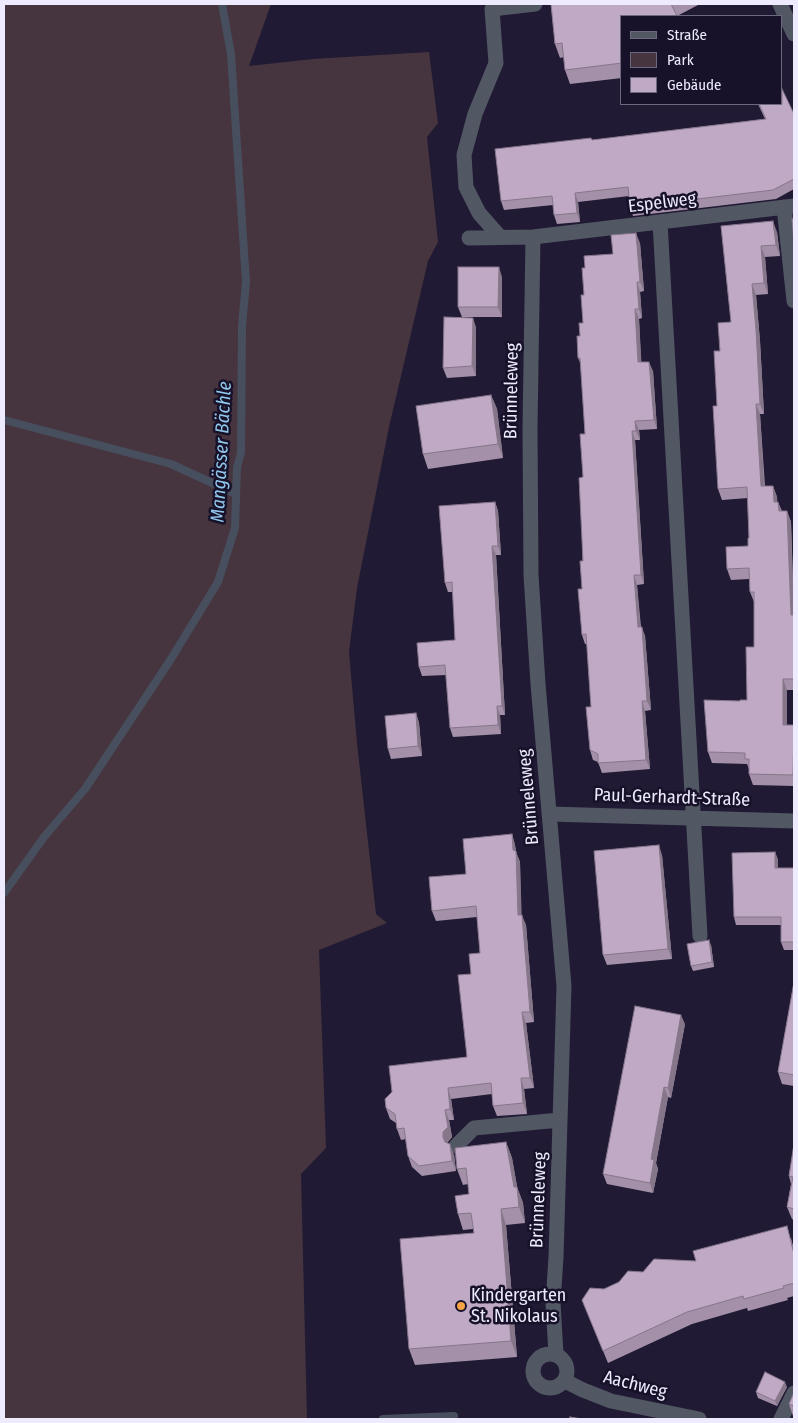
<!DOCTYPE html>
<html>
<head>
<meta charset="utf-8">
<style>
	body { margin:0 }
	#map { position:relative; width:798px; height:1423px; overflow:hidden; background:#201a34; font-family:"Fira Sans Condensed",sans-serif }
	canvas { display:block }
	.frame { position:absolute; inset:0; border:5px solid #edebfd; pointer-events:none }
	.legend { position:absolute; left:620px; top:15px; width:162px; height:90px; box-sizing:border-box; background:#171129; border:1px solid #6d687e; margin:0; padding:6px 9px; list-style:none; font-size:15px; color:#edebfd }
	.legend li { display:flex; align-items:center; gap:10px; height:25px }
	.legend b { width:25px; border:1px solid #6d687e }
</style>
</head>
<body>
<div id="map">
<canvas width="798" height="1423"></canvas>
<div class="frame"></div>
<ul class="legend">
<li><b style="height:6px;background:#525764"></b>Straße</li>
<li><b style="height:14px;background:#46353e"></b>Park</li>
<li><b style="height:14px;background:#bfa9c5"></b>Gebäude</li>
</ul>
</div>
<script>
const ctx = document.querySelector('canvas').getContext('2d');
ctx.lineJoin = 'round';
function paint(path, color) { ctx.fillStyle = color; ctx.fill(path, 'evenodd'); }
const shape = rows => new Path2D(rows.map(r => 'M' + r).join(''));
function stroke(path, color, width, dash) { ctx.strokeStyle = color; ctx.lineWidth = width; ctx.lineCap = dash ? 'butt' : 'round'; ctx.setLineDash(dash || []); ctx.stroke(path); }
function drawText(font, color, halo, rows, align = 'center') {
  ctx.font = font + ' "Fira Sans Condensed",sans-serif'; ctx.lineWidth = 5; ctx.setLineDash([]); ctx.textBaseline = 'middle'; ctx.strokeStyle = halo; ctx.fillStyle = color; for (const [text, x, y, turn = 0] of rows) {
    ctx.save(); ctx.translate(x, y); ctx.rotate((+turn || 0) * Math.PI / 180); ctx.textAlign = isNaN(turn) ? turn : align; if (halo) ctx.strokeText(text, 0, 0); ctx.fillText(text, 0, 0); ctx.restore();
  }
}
paint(shape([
	[4,4,271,4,249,66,313,59,429,52,438,123,427,137,438,242,428,261,389,427,357,588,349,652,357,743,376,914,387,923,319,950,326,1148,301,1174,307,1419,4,1419]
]), '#46353e');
stroke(shape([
	[4,420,171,464,236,494],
	[4,893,44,837,85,789,171,659,218,582,235,528,237,467,241,453,242,326,246,282,231,54,222,4],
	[383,1419,454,1416,453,1419]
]), '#474f5f', 8);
stroke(shape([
	[780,4,794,34],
	[784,207,794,301],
	[660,222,700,936],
	[500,237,479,213,466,187,464,155,475,114,496,63,492,9,535,4],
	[533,237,530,428,531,575,538,684,564,986,556,1257,553,1303,556,1354],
	[469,238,533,237,794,206],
	[549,814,794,821],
	[456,1146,474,1128,560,1120],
	'533 1371a17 17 0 1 1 34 0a17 17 0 1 1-34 0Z',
	[565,1381,583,1390,611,1401,699,1419],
	[781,1419,794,1393]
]), '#525764', 15);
paint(shape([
	[551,4,700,4,677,16,622,16,622,78,570,84,565,70,564,57,560,58,555,44],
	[758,104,782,104,794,114,794,189,776,199,633,216,630,207,629,196,578,202,580,222,557,224,554,215,553,205,504,210,501,201,592,140,765,119],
	[721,226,777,232,780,256,765,257,768,294,756,295,760,341,764,414,760,414,765,486,773,486,777,497,777,502,778,502,782,511,787,511,791,522,794,608,794,690,787,690,787,725,794,725,794,786,753,785,749,774,749,769,747,764,712,763,708,752,740,701,747,700,754,647,754,602,750,592,749,579,731,580,727,569,748,546,749,538,748,498,722,500,718,489,717,406,720,351,731,322],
	[640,243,644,291,640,292,642,318,639,319,641,362,653,371,657,429,639,430,640,440,635,440,644,584,637,585,641,627,645,636,651,710,645,711,650,769,602,773,598,762,593,760,590,750,591,707,587,644,585,644,582,635,583,477,585,434,581,364,578,358,580,336,583,323,585,268,613,254],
	[502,277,502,317,462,317,458,307],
	[476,327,476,376,447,378,443,368],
	[491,395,497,409,503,458,428,469,423,454],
	[495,502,498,511,501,555,496,555,505,715,500,715,501,734,453,737,450,728,446,675,422,676,419,667,455,640,453,592,448,592,445,583],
	[416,713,419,723,422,756,391,759,388,749],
	[512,834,515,845,516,852,520,862,521,915,526,925,534,1022,526,1023,534,1088,524,1089,527,1114,497,1116,493,1106,492,1094,451,1099,454,1120,449,1120,452,1137,447,1143,454,1155,456,1171,422,1176,412,1167,408,1156,406,1139,401,1140,397,1129,396,1123,390,1119,386,1108,467,1057,471,974,480,953,477,917,436,921,432,911,466,874],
	[775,852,778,860,778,868,794,868,794,950,784,950,781,942,781,925,736,925,734,917],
	[662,855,672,959,607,965,603,955],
	[711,945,714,967,693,971,691,966],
	[794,982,794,1086,782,1084,778,1072],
	[685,1024,671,1098,668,1097,656,1163,658,1169,653,1193,607,1184,603,1174],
	[506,1142,512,1158,517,1187,523,1203,525,1223,506,1225,517,1357,415,1365,409,1349,474,1233,473,1229,463,1230,458,1214,469,1194,468,1184,463,1185,457,1169],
	[794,1144,794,1220,792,1219,787,1207,791,1184,789,1176],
	[791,1238,794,1250,794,1296,787,1298,788,1300,748,1311,747,1308,692,1324,608,1363,582,1300,604,1289,643,1272,696,1261],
	[787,1387,777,1406,758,1398,756,1392],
	[794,1392,794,1416,793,1416,789,1404]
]), '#a491a9');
paint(shape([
	[575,193,578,202,580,222,577,213],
	[773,221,777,232,780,256,776,245],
	[636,233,640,243,644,291,640,282],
	[761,246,765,257,768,294,764,283],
	[499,267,502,277,502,317,498,307],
	[637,282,640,292,642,318,639,309],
	[752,284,756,295,760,341,764,414,760,404],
	[635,309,639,319,642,372,638,362],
	[473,318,476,327,476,376,472,366],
	[649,362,653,371,657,429,654,420],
	[491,395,497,409,503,458,498,444],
	[756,404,760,414,765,497,761,486],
	[635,421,639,430,640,440,636,431],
	[632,431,635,440,644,584,641,575],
	[773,486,777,497,778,513,774,502],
	[495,502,498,511,501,555,498,546],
	[778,502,782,513,779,511],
	[787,511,791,522,794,624,791,615],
	[492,546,496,555,505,715,502,706],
	[634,575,637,585,641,637,638,627],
	[642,627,645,636,651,710,647,701],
	[783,679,787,690,787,736,783,725],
	[642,701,645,711,650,769,646,760],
	[497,706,500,715,501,734,498,725],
	[416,713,419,723,422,756,418,746],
	[512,834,515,845,516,852,520,862,522,926,518,915],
	[659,845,662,855,672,959,668,949],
	[775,852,778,860,778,876,775,868],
	[522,915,526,925,534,1022,530,1012],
	[709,940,711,945,714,967,712,962],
	[522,1012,526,1023,534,1088,530,1078],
	[681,1015,685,1024,671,1098,668,1088],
	[521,1078,524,1089,527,1114,523,1103],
	[664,1087,668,1097,656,1163,658,1169,653,1193,650,1183,651,1159],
	[448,1088,451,1099,454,1120,450,1109],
	[445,1110,449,1120,452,1137,447,1143,447,1148,443,1137],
	[506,1142,512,1158,518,1191,517,1187,523,1203,525,1223,519,1207,514,1187],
	[450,1144,454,1155,456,1171,452,1161],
	[501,1209,506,1225,517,1357,511,1341],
	[787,1226,794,1250,794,1254],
	[785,1382,787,1387,777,1406,775,1401]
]), '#86768a');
const building = shape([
	[551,4,671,4,677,16,622,16,622,63,565,70,562,43,555,44,551,4],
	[782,89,794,114,794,179,773,190,630,207,628,187,575,193,577,213,554,215,552,196,501,201,495,149,591,138,592,140,766,119,759,104,782,104,782,89],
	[792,219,794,219,794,242,792,219],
	[773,221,776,245,761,246,764,283,752,284,756,330,760,404,756,404,761,486,773,486,774,502,778,502,779,511,787,511,791,615,794,615,794,679,783,679,783,725,794,725,793,775,749,774,749,759,745,759,745,753,708,752,704,700,740,701,740,700,747,700,746,647,754,647,754,592,750,592,749,568,727,569,726,547,748,546,748,538,749,538,747,487,718,489,713,406,717,406,714,351,720,351,718,323,731,322,721,226,773,221],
	[636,233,640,282,637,282,639,309,635,309,638,362,649,362,654,420,635,421,636,431,632,431,641,575,634,575,638,627,642,627,647,701,642,701,646,760,598,763,598,754,590,750,586,707,591,707,590,693,586,634,582,635,578,589,582,589,580,561,583,561,579,478,583,477,580,434,585,434,580,358,578,358,577,336,580,336,579,323,583,323,581,295,584,295,582,268,585,268,584,256,613,254,611,235,636,233],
	[458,267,499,267,498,307,458,307,458,267],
	[444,317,473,318,472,366,443,368,444,317],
	[491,395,498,444,423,454,416,406,491,395],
	[495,502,498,546,492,546,502,706,497,706,498,725,450,728,445,665,419,667,417,643,455,640,452,582,445,583,439,506,495,502],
	[416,713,418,746,388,749,385,716,416,713],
	[512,834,513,850,516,851,518,915,522,915,530,1012,522,1012,530,1078,521,1078,523,1103,493,1106,491,1083,448,1088,450,1109,445,1110,448,1127,443,1132,443,1137,445,1142,450,1144,452,1161,419,1166,408,1156,404,1128,397,1129,395,1114,386,1108,385,1099,392,1092,389,1066,467,1057,458,975,471,974,469,954,480,953,476,906,432,911,429,877,466,874,463,839,512,834],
	[659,845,668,949,603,955,594,851,659,845],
	[775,852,775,868,794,868,794,942,781,942,781,917,734,917,732,853,775,852],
	[709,940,712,962,691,966,687,944,709,940],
	[794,982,794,1075,778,1072,794,982],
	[635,1006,681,1015,668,1088,664,1087,651,1159,654,1160,650,1183,603,1174,635,1006],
	[506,1142,514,1187,517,1187,519,1207,501,1209,511,1341,409,1349,400,1239,474,1233,471,1213,458,1214,455,1196,469,1194,466,1168,457,1169,455,1148,506,1142],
	[794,1144,794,1209,787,1207,793,1177,789,1176,794,1144],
	[787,1226,794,1254,794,1283,783,1286,784,1288,744,1299,743,1296,687,1312,603,1351,582,1300,590,1288,604,1289,619,1282,628,1271,643,1272,654,1259,696,1261,693,1251,787,1226],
	[765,1372,785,1382,775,1401,756,1392,765,1372],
	[794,1392,794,1406,789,1404,794,1392],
	[570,1417,582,1419,569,1419,570,1417]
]);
paint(building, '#bfa9c5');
stroke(building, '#86768a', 1);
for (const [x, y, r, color] of [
	[461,1306,5,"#f5a345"]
]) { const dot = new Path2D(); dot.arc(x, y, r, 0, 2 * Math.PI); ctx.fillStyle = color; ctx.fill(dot); stroke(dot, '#171129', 2); }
drawText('18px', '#edebfd', '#171129', [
	["Espelweg",662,203,-7],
	["Brünneleweg",512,391,-89],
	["Brünneleweg",529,797,-95],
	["Paul-Gerhardt-Straße",672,798,2],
	["Brünneleweg",539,1200,-88],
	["Aachweg",635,1385,14]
]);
drawText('18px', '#edebfd', '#171129', [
	["Kindergarten",471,1296],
	["St. Nikolaus",471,1317]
], 'left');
drawText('italic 19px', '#92c7ec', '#171129', [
	["Mangässer Bächle",222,452,-87]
]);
</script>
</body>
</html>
